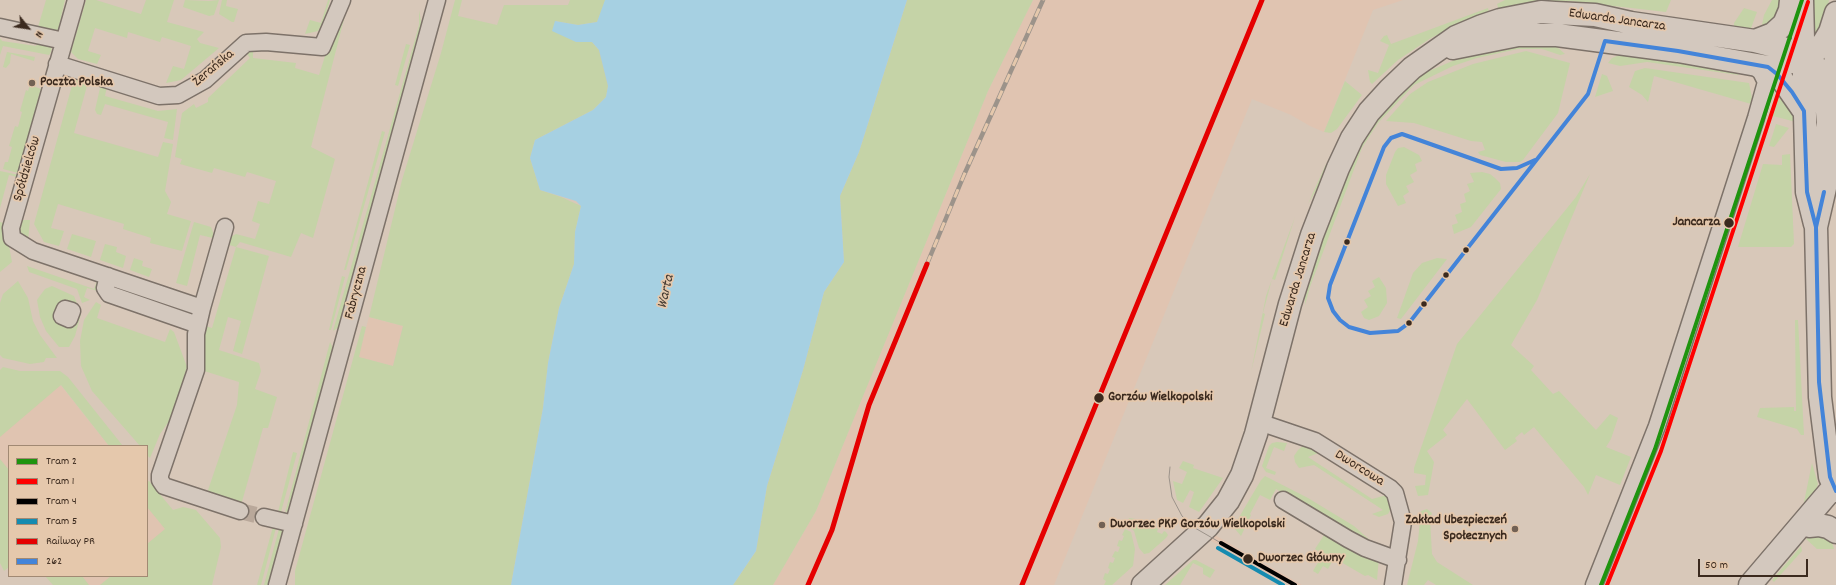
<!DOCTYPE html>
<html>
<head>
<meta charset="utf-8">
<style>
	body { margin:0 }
	#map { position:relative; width:1836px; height:585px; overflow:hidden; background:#d8c8b9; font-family:Dekko,sans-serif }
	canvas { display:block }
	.legend { position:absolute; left:8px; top:445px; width:140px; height:132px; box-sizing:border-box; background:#e5c8ac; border:1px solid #a18973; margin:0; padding:5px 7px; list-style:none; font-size:12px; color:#3b2a1e }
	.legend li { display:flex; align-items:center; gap:8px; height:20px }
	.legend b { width:20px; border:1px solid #a18973 }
	.north { position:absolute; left:8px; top:8px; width:40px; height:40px; -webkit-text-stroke:3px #e5c8ac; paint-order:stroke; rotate:120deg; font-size:11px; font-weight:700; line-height:16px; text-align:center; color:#3b2a1e }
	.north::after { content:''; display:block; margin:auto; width:14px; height:18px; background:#3b2a1e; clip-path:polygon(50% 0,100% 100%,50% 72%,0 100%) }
	.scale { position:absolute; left:1698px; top:559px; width:110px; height:18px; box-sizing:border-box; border:2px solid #3b2a1e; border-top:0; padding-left:5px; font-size:12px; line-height:14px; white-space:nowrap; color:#3b2a1e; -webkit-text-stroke:3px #e5c8ac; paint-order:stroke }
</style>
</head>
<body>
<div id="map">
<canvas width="1836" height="585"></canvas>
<ul class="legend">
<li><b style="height:5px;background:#1e940f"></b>Tram 2</li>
<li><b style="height:5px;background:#f00"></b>Tram 1</li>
<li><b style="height:5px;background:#000"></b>Tram 4</li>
<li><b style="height:5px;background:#158bb0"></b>Tram 5</li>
<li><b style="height:5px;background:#e50000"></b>Railway PR</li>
<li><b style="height:5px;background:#4384d9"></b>262</li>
</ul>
<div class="north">N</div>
<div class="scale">50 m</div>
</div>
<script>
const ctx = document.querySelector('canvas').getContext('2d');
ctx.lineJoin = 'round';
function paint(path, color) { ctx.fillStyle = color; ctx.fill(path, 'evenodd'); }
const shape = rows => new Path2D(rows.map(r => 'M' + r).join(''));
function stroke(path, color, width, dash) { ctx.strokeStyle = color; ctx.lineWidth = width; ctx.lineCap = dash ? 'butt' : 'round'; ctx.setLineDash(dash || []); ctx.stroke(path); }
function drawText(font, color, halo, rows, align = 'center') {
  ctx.font = font + ' Dekko,sans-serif'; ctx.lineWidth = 3.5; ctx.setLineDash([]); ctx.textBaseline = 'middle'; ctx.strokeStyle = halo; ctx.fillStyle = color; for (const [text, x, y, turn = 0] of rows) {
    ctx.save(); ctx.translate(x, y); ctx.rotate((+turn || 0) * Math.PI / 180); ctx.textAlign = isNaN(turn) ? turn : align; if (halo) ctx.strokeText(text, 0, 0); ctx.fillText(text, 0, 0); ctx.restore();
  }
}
paint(shape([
	[1033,0,1403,0,1373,10,1324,132,1310,126,1291,115,1252,99,1054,585,773,585,816,511,988,91],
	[369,317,403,326,393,366,358,357],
	[55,378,109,446,9,446,9,515,0,503,0,422],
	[147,493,177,531,147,554],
	[1213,534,1302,585,1288,585,1208,539],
	[57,576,119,576,108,585,64,585]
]), '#e0c4b1');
paint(shape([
	[46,0,65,0,58,31,38,27],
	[86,0,96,0,141,14,146,0,174,0,167,22,204,32,197,39,200,43,219,48,181,80,166,83,173,66,184,69,191,46,162,37,160,42,128,32,127,38,95,28,88,51,101,55,97,64,78,59,71,52],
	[185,0,209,1,219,0,214,15,209,16,183,7],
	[222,0,227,0,226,6,238,9,234,22,232,22,219,14],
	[328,0,330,0,324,20,318,31,305,34,310,20,321,23],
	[349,0,311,147,335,159,313,238,301,233,291,257,240,242,236,247,269,256,242,354,233,351,241,321,228,317,219,350,259,363,261,371,255,389,277,397,268,428,263,428,241,505,207,493,237,405,239,382,201,370,202,325,212,328,236,247,226,244,229,238,236,234,255,239,260,224,252,221,258,201,269,204,276,181,247,172,245,177,214,168,212,173,180,164,182,159,175,157,182,113,194,104,196,108,208,102,208,98,250,58,245,51,253,48,253,58,296,63,295,68,319,75,326,53],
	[455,0,462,0,458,16,497,25,504,5,568,5,570,0,606,0,597,22,578,25,555,21,576,42,592,42,599,50,608,86,606,97,593,110,535,140,530,158,540,190,561,197,581,206,575,232,574,264,559,308,548,363,543,408,511,585,295,585,295,571,362,326,366,327,359,357,393,366,403,326,369,317,402,180,441,53],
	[907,0,1033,0,988,91,816,511,773,585,733,585,756,551,767,486,803,370,824,292,844,262,840,196,859,152],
	[1505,0,1671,0,1666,12,1570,1,1546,2,1499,10,1497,4],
	[1772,0,1787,0,1783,15,1761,30,1764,15],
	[1809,0,1829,0,1824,24,1813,41],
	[1488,8,1489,12,1469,19,1431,38,1398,60,1372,84,1370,82,1368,70,1378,73,1389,45,1380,41,1384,36,1387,35,1391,44],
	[1744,8,1757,12,1750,31,1734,29,1734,23],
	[419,10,422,26,339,327,333,331,419,25],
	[0,38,2,41,36,46,38,42,52,45,51,52,49,55,3,46,0,55],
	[1525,43,1556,46,1565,54,1560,55,1542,49,1518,49,1477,58,1453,66,1414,85,1378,123,1362,148,1310,287,1305,305,1305,288,1310,266,1352,159,1373,122,1413,80,1429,71,1469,54],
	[406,44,410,45,398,86,395,85],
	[1526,51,1570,63,1558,113,1523,160,1520,162,1506,162,1480,155,1478,152,1485,150,1482,142,1471,141,1414,123,1386,121,1410,94,1428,82,1473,64],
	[7,52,35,57,34,61,11,54,10,63,6,68,3,67],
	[1625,53,1742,70,1738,75,1647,62,1620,66,1608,63,1612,58],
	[1645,68,1749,83,1752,98,1751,104,1654,76,1648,102,1642,95,1629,87,1635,71],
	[1602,74,1607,76,1613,91,1595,97],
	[74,78,84,80,87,86,74,133,158,157,163,142,173,144,165,191,171,202,167,214,191,221,182,251,150,243,151,238,123,229,124,224,58,204,51,228,64,231,59,246,44,242,34,224],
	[1345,81,1362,95,1337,129,1331,133,1324,132],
	[30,85,41,89,18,173,3,169,5,162,8,162,12,147,9,146,15,126,18,127,22,112,20,111,26,90,28,91],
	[104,85,107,86,105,96,158,111,177,109,173,140,164,138,168,122,105,104,101,115,97,114,95,110,100,88],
	[1778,88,1793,108,1796,122,1769,115],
	[1776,124,1789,128,1774,147,1769,146],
	[382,131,385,132,346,270,344,270],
	[1404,147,1419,155,1422,161,1415,164,1417,171,1410,175,1414,182,1406,186,1409,192,1403,196,1406,203,1398,206,1386,184,1386,175,1395,152,1398,148],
	[1790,154,1794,244,1791,247,1738,247,1763,164,1782,165,1782,155],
	[1326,164,1327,172,1308,204,1321,175],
	[0,171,19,175,21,178,9,175,0,208],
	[1482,172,1490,174,1495,178,1500,183,1501,189,1471,227,1454,234,1452,225,1458,223,1455,215,1462,212,1460,204,1466,202,1464,194,1470,191,1467,184,1474,182,1470,173],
	[1590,174,1537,300,1511,345,1534,366,1531,370,1553,394,1559,391,1596,430,1610,414,1618,418,1611,439,1606,447,1631,457,1620,485,1596,475,1588,495,1584,487,1534,427,1524,435,1522,432,1515,438,1517,441,1505,450,1467,399,1443,430,1447,435,1427,451,1434,462,1428,495,1418,496,1415,486,1425,485,1426,475,1414,473,1414,468,1457,344,1576,197],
	[1295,217,1275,280,1272,279,1263,313,1265,314,1251,372,1266,296,1272,279],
	[21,220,30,220,28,241,17,232],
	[0,222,7,224,6,230,12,262,0,272],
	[194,222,211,227,214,235,213,238,200,235,187,286,176,283],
	[72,234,96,241,91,257,67,249],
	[105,244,117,247,116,252,126,256,123,268,100,260],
	[134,258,143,261,142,266,152,269,149,277,130,270],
	[1437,258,1447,259,1401,319,1397,318,1413,273,1422,263],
	[27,266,94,289,97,280,101,282,98,291,87,288,84,297,90,300,82,303,77,289,29,272],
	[342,276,345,277,331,330,329,330],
	[1379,277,1386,288,1387,303,1379,316,1369,320,1364,318,1361,312,1368,307,1364,300,1371,296,1368,291,1375,287,1372,281],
	[18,281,28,298,33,321,40,335,57,358,46,358,44,362,30,364,3,358,0,355,0,303,3,294],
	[52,286,74,296,81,314,75,336,69,347,59,347,46,331,40,317,37,300,39,297,45,289],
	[96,302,101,305,97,318,165,342,170,329,174,332,187,367,172,417,160,434,150,458,147,455,147,446,140,446,92,391,81,366,80,341,84,320],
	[1795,320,1798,320,1804,435,1801,435,1797,429,1757,417,1760,408,1794,407,1794,411,1796,411],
	[330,342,333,348,290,509,285,513],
	[3,367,20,371,60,371,68,377,123,446,109,446,61,385,0,437,0,370],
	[1277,442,1287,443,1284,451,1274,447,1266,468,1276,472,1275,475,1266,472,1262,466,1269,446,1272,443],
	[1304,445,1307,445,1321,452,1308,457,1372,499,1387,495,1392,507,1388,514,1379,517,1372,514,1383,510,1314,465,1299,468,1295,462,1294,456,1298,450],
	[293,452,297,453,281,512,278,512],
	[0,459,9,470,9,567,4,571,0,563],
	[1183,461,1194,465,1193,468,1223,478,1199,512,1189,507,1194,492,1190,490,1183,503,1177,500,1173,481,1182,484,1187,472,1179,468],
	[1812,463,1818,484,1811,503,1804,502],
	[1265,476,1308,498,1354,526,1372,542,1375,546,1276,489,1270,500,1260,495,1250,514,1251,515,1241,536,1235,529,1235,524,1261,480],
	[149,481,173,510,183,507,196,510,220,538,221,547,212,585,100,585,111,576,147,576,147,544,165,529,147,507,147,482],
	[1427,509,1432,513,1430,519,1432,554,1437,562,1473,585,1436,585,1428,580,1424,585,1407,585,1418,541,1421,511],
	[1129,518,1136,519,1134,523,1140,525,1141,522,1147,524,1146,527,1151,529,1152,526,1158,529,1157,532,1162,534,1164,531,1166,532,1168,535,1166,538,1149,553,1144,554,1139,548,1134,531,1127,524],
	[274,523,277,524,261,585,257,585],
	[280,525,284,528,268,585,264,585],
	[1125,529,1131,532,1135,549,1133,566,1112,585,1104,585,1106,581,1103,579,1105,573,1108,574,1110,569,1108,568,1110,562,1113,563,1115,558,1112,557,1115,551,1118,552,1120,547,1117,546,1119,540,1122,541,1124,536,1122,535],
	[1326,532,1379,558,1377,580,1368,575,1365,576,1334,558,1328,569,1323,566,1318,574,1313,571,1323,554,1315,549],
	[1817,532,1832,542,1834,549,1817,549,1806,539],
	[1801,546,1802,551,1774,582,1772,580],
	[1193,560,1196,560,1215,570,1210,578,1203,574,1203,568,1193,563,1180,585,1165,585],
	[45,576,82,576,89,585,53,585]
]), '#c5d3a7');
paint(shape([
	[605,0,907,0,859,152,840,196,844,262,824,292,803,370,767,486,756,551,733,585,511,585,543,408,548,363,559,308,574,264,575,232,581,206,576,201,540,190,530,158,535,140,593,110,606,97,608,86,599,50,592,42,576,42,552,31,555,21,578,25,597,22]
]), '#a6d0e2');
stroke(shape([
	[240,511,264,517]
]), '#b9a89a', 16, [16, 8]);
const street = shape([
	[76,0,11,228,12,238,33,251,202,308],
	[0,27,64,41],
	[57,64,159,96,178,95,205,80,246,43,266,42,322,47,342,0],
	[225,227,202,308,196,334,196,370,160,475,160,480,164,486,240,511],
	[108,276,105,288,109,294,198,325],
	[65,309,72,311,69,319,62,316,65,309],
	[1259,422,1315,441,1390,488,1395,493,1403,522,1393,585],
	[1283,500,1348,539,1365,548,1398,560],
	[264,517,294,524],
	[277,585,437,0],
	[1594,585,1657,426,1756,118,1766,82,1761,72,1752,64]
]);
const secondary = shape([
	[1802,0,1807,192,1815,224],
	[1755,41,1773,34,1784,24,1790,10,1791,0],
	[1453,48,1518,35,1557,35,1678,51,1768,67,1778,67,1815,52,1824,42,1830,32,1836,13],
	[1836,53,1833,91,1827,130,1825,188,1816,227,1820,397,1830,477,1836,491],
	[1768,67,1781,78,1804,111],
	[1809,526,1819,525,1828,527,1836,532],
	[1143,585,1208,526,1228,501,1242,475,1256,434,1290,304,1312,235,1338,168,1352,138,1369,112,1390,89,1412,68,1456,37,1482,26,1500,20,1541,12,1555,13,1595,15,1631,23,1755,41,1786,49,1812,63,1816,67,1824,83,1828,122],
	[1750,585,1836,484]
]);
stroke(street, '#7d7269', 19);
stroke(secondary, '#7d7269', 25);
stroke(street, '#d3c8be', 16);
stroke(secondary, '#d3c8be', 22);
stroke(shape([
	[1170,467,1169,477,1172,497,1182,516,1195,528,1221,543]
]), '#9c938a', 1);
const rail = shape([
	[927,264,964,175,1043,0]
]);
stroke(rail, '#9c938a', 4.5);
stroke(rail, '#e5c8ac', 3, [9]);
stroke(shape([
	[1535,160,1517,168,1501,169,1402,134,1391,138,1384,147,1330,285,1328,298,1333,311,1340,320,1349,327,1370,333,1398,331,1409,323,1588,94,1605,41,1678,51,1768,67,1777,74,1792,92,1804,111,1807,192,1816,227],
	[1824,192,1816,227,1819,382,1830,477,1836,491]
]), '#4384d9', 4);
stroke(shape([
	[808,585,832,530,869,405,927,264],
	[1022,585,1262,0]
]), '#e50000', 5);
stroke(shape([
	[1601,585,1655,449,1802,0]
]), '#1e940f', 4);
stroke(shape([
	[1607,585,1661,451,1808,2]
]), '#f00', 4);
stroke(shape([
	[1221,543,1295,585]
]), '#000', 4);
stroke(shape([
	[1218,548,1283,585]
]), '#158bb0', 4);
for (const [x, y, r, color] of [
	[32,83,4,"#726154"],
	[1729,223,5.5,"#3b2a1e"],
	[1347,242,3.5,"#3b2a1e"],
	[1466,250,3.5,"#3b2a1e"],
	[1446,275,3.5,"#3b2a1e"],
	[1424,304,3.5,"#3b2a1e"],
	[1409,323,3.5,"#3b2a1e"],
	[1099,398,5.5,"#3b2a1e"],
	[1102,525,4,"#726154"],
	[1515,529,4,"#726154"],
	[1248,559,5.5,"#3b2a1e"]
]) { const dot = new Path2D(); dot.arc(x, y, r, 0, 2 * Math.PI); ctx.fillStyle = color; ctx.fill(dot); stroke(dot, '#e5c8ac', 1.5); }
drawText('14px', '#3b2a1e', '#e5c8ac', [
	["Edwarda Jancarza",1617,21,8],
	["Żerańska",214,69,-40],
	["Spółdzielców",28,169,-74],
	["Edwarda Jancarza",1299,280,-73],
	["Fabryczna",357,293,-75],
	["Dworcowa",1359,469,32]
]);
drawText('bold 14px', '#3b2a1e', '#e5c8ac', [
	["Poczta Polska",40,83],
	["Zakład Ubezpieczeń",1507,521,"right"],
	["Społecznych",1507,537,"right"],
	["Dworzec PKP Gorzów Wielkopolski",1110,525]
], 'left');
drawText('bold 14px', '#3b2a1e', '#e5c8ac', [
	["Jancarza",1720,223,"right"],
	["Gorzów Wielkopolski",1108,398],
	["Dworzec Główny",1258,559]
], 'left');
drawText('italic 15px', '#443b33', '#e5c8ac', [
	["Warta",667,292,-77]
]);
</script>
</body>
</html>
